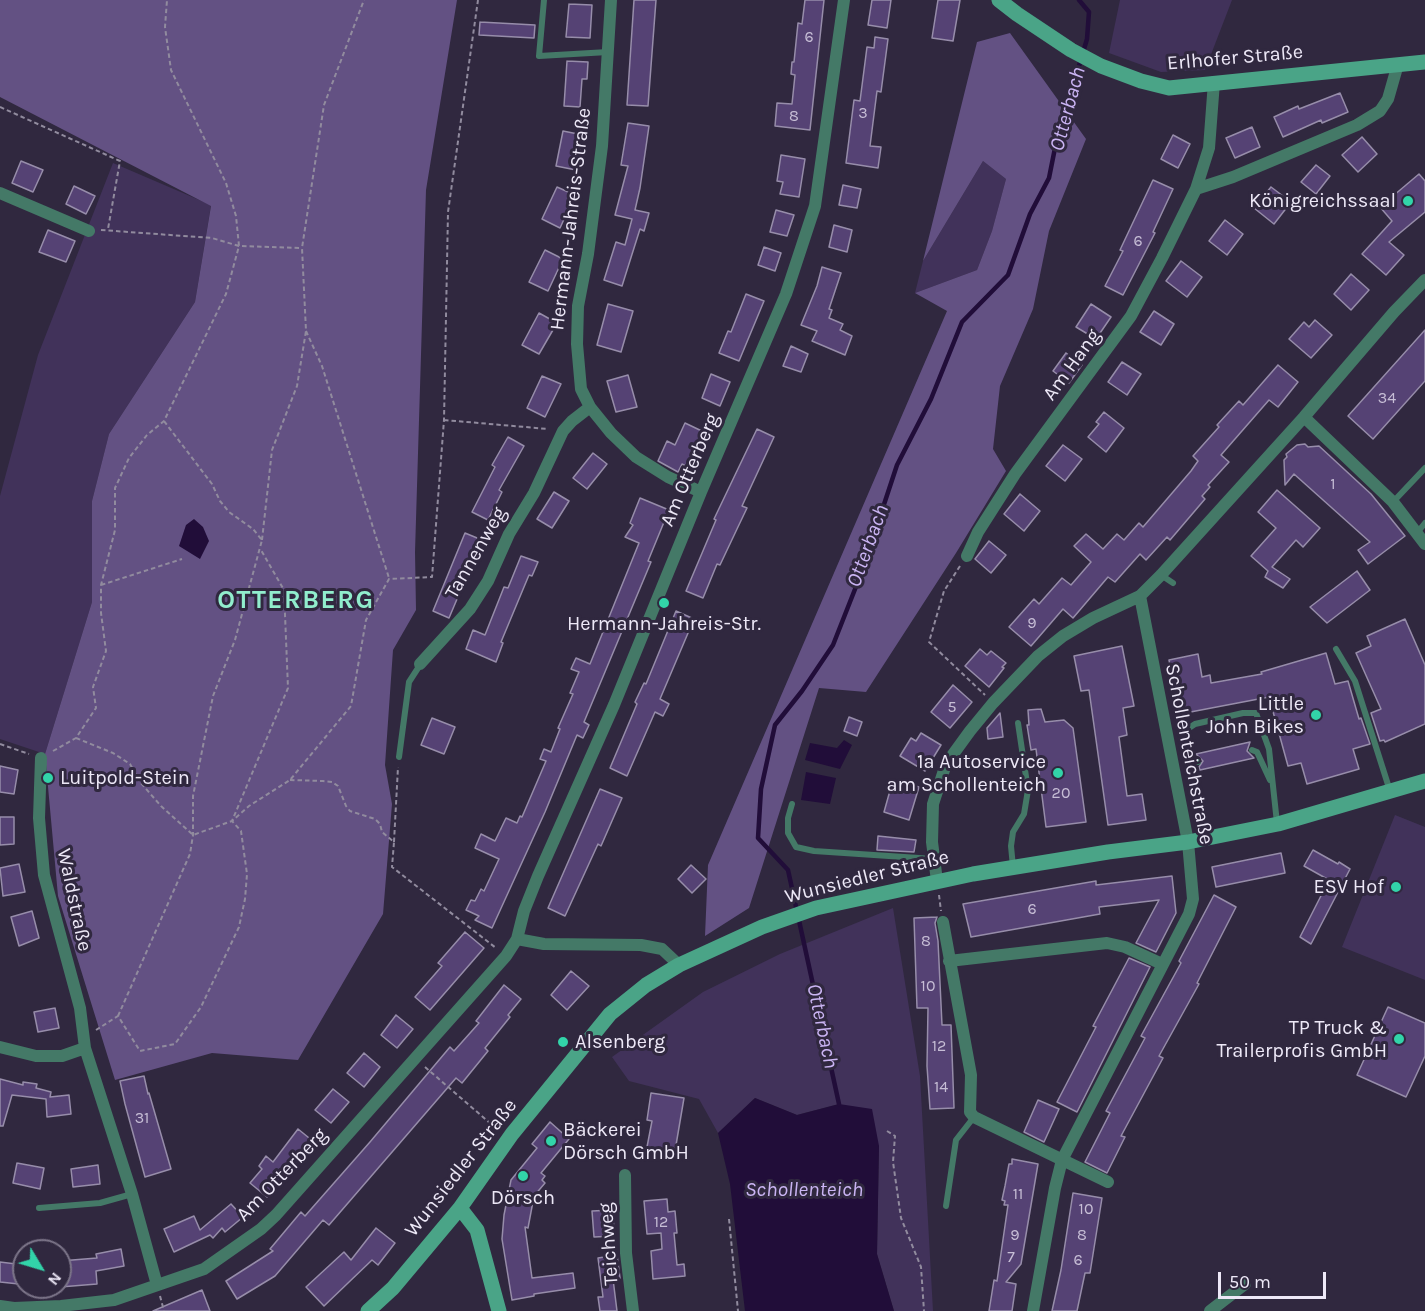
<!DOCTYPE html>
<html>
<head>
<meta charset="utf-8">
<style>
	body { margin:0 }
	#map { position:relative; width:1425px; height:1311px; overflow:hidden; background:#30283f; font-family:Karla,sans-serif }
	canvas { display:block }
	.north { position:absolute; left:12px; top:1239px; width:60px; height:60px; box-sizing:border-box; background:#30283f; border:2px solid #7c7589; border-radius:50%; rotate:128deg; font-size:16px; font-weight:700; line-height:24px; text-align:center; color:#ede8f7 }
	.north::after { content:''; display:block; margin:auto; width:21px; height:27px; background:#32d4a9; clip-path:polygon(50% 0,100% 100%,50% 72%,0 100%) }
	.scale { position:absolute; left:1218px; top:1272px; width:108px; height:27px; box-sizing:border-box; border:3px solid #ede8f7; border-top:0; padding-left:8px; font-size:18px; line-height:21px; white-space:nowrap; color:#ede8f7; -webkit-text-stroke:4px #30283f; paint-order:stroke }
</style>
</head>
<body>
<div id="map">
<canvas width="1425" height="1311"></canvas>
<div class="north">N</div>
<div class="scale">50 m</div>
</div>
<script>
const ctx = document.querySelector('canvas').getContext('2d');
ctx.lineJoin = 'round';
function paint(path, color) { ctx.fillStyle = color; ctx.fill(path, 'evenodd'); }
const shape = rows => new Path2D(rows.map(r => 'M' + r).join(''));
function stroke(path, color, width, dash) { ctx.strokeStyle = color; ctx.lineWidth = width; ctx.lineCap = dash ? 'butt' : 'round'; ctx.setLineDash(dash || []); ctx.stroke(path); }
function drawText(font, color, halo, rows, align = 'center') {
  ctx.font = font + ' Karla,sans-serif'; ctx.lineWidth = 6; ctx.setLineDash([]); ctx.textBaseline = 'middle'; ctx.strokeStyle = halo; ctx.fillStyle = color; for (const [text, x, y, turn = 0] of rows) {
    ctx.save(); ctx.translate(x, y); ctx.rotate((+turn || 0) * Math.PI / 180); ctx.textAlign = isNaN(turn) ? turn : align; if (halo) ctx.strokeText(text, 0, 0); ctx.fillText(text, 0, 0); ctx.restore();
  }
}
paint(shape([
	[1120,0,1232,0,1205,70,1161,72,1109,53],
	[983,161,1006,179,992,231,977,270,915,293,923,261],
	[113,163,211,205,195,302,109,434,92,501,92,602,45,754,0,739,0,496,38,355],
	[1395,815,1425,827,1425,980,1342,947],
	[893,908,920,1076,933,1311,894,1311,877,1254,879,1146,839,1104,797,1115,755,1098,718,1133,699,1099,629,1081,612,1057,703,992,780,954]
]), '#41325a');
paint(shape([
	[0,0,457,0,426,190,415,552,416,610,393,650,385,765,392,804,383,914,298,1060,212,1053,115,1080,58,896,45,754,92,602,92,501,109,434,195,302,211,206,0,97],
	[1010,33,1086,139,1049,231,1033,309,1000,386,993,449,1006,471,956,553,866,692,819,688,749,908,705,936,708,865,947,311,915,293,977,270,992,231,1006,179,983,161,923,261,977,42]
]), '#635183');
paint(shape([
	[194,519,203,527,209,541,200,559,179,546,186,525],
	[844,740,852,745,840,769,805,760,810,743,837,748],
	[806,772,836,778,830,804,801,800],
	[755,1098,797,1115,839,1104,872,1109,879,1146,877,1254,894,1311,745,1311,730,1184,718,1133]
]), '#210d39');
stroke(shape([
	[839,1104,788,870,758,838,761,789,775,725,802,691,833,645,861,574,897,465,931,399,962,322,1008,275,1030,214,1049,178,1056,143,1087,39,1089,12,1079,0]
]), '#210d39', 4.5);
const building = shape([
	[634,0,656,0,648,106,627,105,634,0],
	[805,0,824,0,810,130,775,126,777,103,792,104,795,75,791,74,792,62,794,62,798,23,802,24,805,0],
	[872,0,891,0,887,28,868,25,872,0],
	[938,0,960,0,953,41,932,38,938,0],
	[569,4,592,5,590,38,566,37,569,4],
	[480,22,535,25,534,38,479,35,480,22],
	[875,37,888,39,881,92,877,91,870,146,881,147,878,168,846,163,854,100,860,101,867,47,874,48,875,37],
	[567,61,588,62,587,79,582,79,580,107,564,106,567,61],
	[1340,93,1348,112,1322,123,1321,120,1283,137,1274,117,1298,106,1299,109,1340,93],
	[628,123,649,126,640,188,635,210,649,213,644,231,640,229,622,286,604,280,616,242,625,245,632,219,615,215,628,166,621,165,628,123],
	[1252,127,1260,147,1235,158,1226,138,1252,127],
	[563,131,583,135,576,170,556,166,563,131],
	[1173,135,1190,144,1178,168,1161,159,1173,135],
	[1362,137,1377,154,1358,172,1342,155,1362,137],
	[781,155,805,159,799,197,780,194,783,182,777,181,781,155],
	[21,161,43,170,33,192,12,183,21,161],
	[1316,165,1330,176,1316,194,1301,182,1316,165],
	[1419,174,1425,181,1425,212,1389,242,1404,255,1386,275,1362,254,1392,221,1380,207,1419,174],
	[1153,180,1173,189,1153,232,1155,233,1123,295,1105,286,1123,251,1120,250,1153,180],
	[843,185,861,189,857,208,839,205,843,185],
	[74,186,95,196,86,214,66,204,74,186],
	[557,187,575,195,560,228,542,219,557,187],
	[1271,187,1291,202,1274,224,1254,208,1271,187],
	[776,210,794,215,787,236,770,232,776,210],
	[1225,220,1243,234,1227,255,1209,241,1225,220],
	[834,225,852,230,847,252,829,247,834,225],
	[48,230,75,241,66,262,39,252,48,230],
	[764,247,781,253,775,271,758,265,764,247],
	[545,250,563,259,548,291,529,282,545,250],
	[1181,261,1202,277,1187,297,1166,281,1181,261],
	[822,267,841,273,829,309,832,310,829,318,843,324,840,330,852,336,845,355,812,341,817,331,801,325,817,286,822,267],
	[1351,274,1369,290,1351,310,1334,294,1351,274],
	[746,294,764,301,739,361,719,353,728,331,731,332,746,294],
	[608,304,633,311,621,352,597,345,608,304],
	[1091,304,1111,317,1096,339,1076,327,1091,304],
	[1154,311,1174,324,1161,345,1140,332,1154,311],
	[539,313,557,323,539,354,522,345,539,313],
	[1315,320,1332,335,1311,358,1289,339,1304,322,1309,327,1315,320],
	[1425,330,1425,381,1373,439,1348,416,1425,330],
	[791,346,808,354,801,372,783,366,791,346],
	[1066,353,1082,365,1069,383,1053,371,1066,353],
	[1122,362,1141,374,1127,395,1108,382,1122,362],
	[1278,365,1298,382,1278,407,1269,400,1221,455,1229,462,1208,485,1210,487,1202,496,1205,499,1170,540,1167,537,1146,560,1140,554,1115,582,1108,577,1073,618,1063,609,1031,646,1009,627,1034,599,1039,604,1062,578,1071,585,1091,562,1074,546,1086,534,1103,549,1117,534,1124,540,1139,523,1143,527,1191,471,1198,461,1193,456,1219,427,1217,425,1239,401,1243,405,1278,365],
	[711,374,730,382,720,406,702,398,711,374],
	[628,375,637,407,616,412,607,381,628,375],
	[542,376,561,384,545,417,527,408,542,376],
	[1104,412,1124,428,1106,452,1088,437,1099,424,1096,422,1104,412],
	[685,423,706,433,690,468,682,464,678,472,658,461,667,441,675,445,685,423],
	[757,429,774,437,742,506,747,508,737,529,720,565,717,564,703,598,686,591,716,520,714,519,757,429],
	[508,437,524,446,499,490,502,492,488,520,472,512,495,467,492,465,508,437],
	[1305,444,1308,447,1319,446,1371,494,1405,536,1368,564,1358,550,1370,542,1294,474,1285,485,1284,460,1287,457,1286,454,1297,445,1305,444],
	[1063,445,1082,459,1065,481,1046,466,1063,445],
	[593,453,607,464,587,489,573,478,593,453],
	[1277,490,1320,528,1303,547,1296,540,1272,567,1290,579,1283,588,1265,577,1268,571,1251,556,1276,528,1258,512,1277,490],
	[554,492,569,501,552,528,537,519,554,492],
	[1020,494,1040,511,1024,531,1004,514,1020,494],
	[640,498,669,510,648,561,651,562,584,722,589,725,583,738,577,735,545,812,492,928,475,920,479,916,466,910,471,900,475,901,481,889,484,891,499,859,475,848,481,834,495,841,506,818,517,823,520,816,522,817,546,761,540,759,544,749,551,752,560,729,558,728,573,694,570,693,579,672,571,669,576,658,590,664,639,543,625,537,633,525,630,523,640,498],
	[465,533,482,540,449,618,433,611,465,533],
	[989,541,1006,555,991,573,975,559,989,541],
	[521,556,538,562,532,576,529,575,501,642,503,643,496,662,466,649,473,630,485,635,504,587,508,588,521,556],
	[1357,571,1370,590,1327,623,1310,607,1357,571],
	[676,611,694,619,660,699,669,704,663,716,655,712,627,776,610,768,637,704,635,702,644,683,646,684,676,611],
	[1405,619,1425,665,1425,724,1385,742,1384,740,1380,741,1371,713,1381,709,1356,653,1371,646,1367,636,1405,619],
	[1122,646,1134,706,1123,708,1127,735,1119,737,1127,796,1142,794,1146,820,1108,825,1089,690,1081,691,1074,656,1122,646],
	[980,649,987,655,991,651,1006,663,1002,667,1004,668,989,687,965,666,980,649],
	[1326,653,1335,684,1348,681,1359,719,1361,718,1370,744,1353,749,1359,769,1307,784,1301,763,1288,766,1269,697,1180,714,1169,660,1198,654,1202,677,1210,675,1211,683,1262,674,1261,672,1326,653],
	[953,685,972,702,950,728,931,712,953,685],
	[1041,709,1045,722,1064,720,1073,728,1086,822,1046,827,1036,749,1031,750,1027,725,1029,725,1028,710,1041,709],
	[1000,713,1003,737,988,739,987,728,1000,713],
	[849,717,862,722,857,736,844,731,849,717],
	[432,718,455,727,444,754,421,745,432,718],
	[921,733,941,745,925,771,900,756,911,738,916,741,921,733],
	[1250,742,1247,751,1254,758,1200,770,1199,767,1203,761,1196,754,1250,742],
	[0,766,18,770,14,794,0,792,0,766],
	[906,783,919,787,909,820,884,812,891,787,904,791,906,783],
	[600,789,622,798,601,846,598,844,565,916,548,908,600,789],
	[0,817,14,817,14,844,0,845,0,817],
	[878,836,916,840,914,852,877,850,878,836],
	[1313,850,1338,864,1339,862,1350,869,1311,944,1300,937,1329,880,1304,866,1313,850],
	[1281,853,1285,873,1216,887,1212,867,1281,853],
	[19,864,25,892,3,896,0,868,19,864],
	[691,865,706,879,692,893,678,879,691,865],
	[1172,876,1176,913,1156,952,1136,943,1159,900,1099,907,1100,914,971,937,963,904,1096,881,1096,885,1172,876],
	[1214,895,1236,907,1197,983,1199,984,1159,1056,1163,1058,1121,1136,1125,1137,1107,1173,1085,1162,1110,1113,1106,1111,1145,1038,1141,1036,1181,963,1179,961,1214,895],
	[32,911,39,938,19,946,11,917,32,911],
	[937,917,935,923,938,941,942,1025,951,1025,954,1108,930,1109,927,1066,928,1008,917,1008,914,918,937,917],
	[465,932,484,948,430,1010,415,997,442,966,438,963,465,932],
	[1129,958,1150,967,1077,1112,1057,1102,1096,1027,1093,1026,1129,958],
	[571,971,589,986,567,1010,551,995,571,971],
	[504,985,521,999,508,1015,510,1017,485,1048,488,1051,462,1083,456,1078,329,1225,323,1220,275,1276,237,1299,226,1281,273,1251,270,1249,301,1212,305,1216,370,1142,450,1047,454,1051,479,1023,476,1021,504,985],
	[1388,1007,1425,1023,1425,1056,1406,1097,1357,1075,1388,1007],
	[55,1008,59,1028,38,1032,34,1012,55,1008],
	[396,1015,413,1029,397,1048,381,1035,396,1015],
	[364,1053,380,1067,364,1087,347,1073,364,1053],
	[144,1076,148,1094,149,1093,171,1169,145,1177,125,1104,120,1081,144,1076],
	[0,1079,23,1085,23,1082,37,1084,36,1088,51,1092,50,1097,69,1095,71,1114,47,1117,46,1099,12,1095,3,1126,0,1126,0,1079],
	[333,1089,349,1102,331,1123,315,1110,333,1089],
	[651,1093,684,1098,675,1151,647,1147,652,1121,647,1120,651,1093],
	[1038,1100,1059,1109,1044,1142,1024,1132,1038,1100],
	[550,1122,569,1139,541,1173,545,1176,542,1180,545,1183,534,1196,528,1228,525,1227,532,1278,573,1273,575,1288,534,1294,534,1296,512,1300,502,1239,504,1215,511,1180,537,1148,532,1144,550,1122],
	[298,1129,314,1142,267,1197,250,1183,262,1169,259,1166,266,1156,273,1162,298,1129],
	[1012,1159,1038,1164,1021,1264,1006,1282,1016,1284,1012,1311,989,1311,994,1280,997,1281,1008,1205,1004,1205,1005,1201,1002,1200,1005,1186,1009,1164,1012,1164,1012,1159],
	[17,1163,44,1168,40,1189,13,1183,17,1163],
	[98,1165,100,1184,73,1187,71,1169,98,1165],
	[1073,1193,1102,1198,1090,1273,1085,1273,1077,1311,1052,1311,1061,1270,1073,1193],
	[667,1199,668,1212,675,1211,677,1233,674,1233,677,1265,684,1264,685,1276,653,1279,651,1251,662,1249,661,1233,647,1234,644,1201,667,1199],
	[231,1204,243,1217,225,1232,222,1228,213,1238,210,1235,174,1252,164,1229,194,1216,200,1230,231,1204],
	[613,1210,614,1236,594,1237,592,1211,613,1210],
	[376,1228,395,1243,378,1265,372,1260,324,1306,306,1287,344,1252,351,1260,376,1228],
	[121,1249,124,1266,96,1271,97,1284,60,1287,60,1261,97,1258,96,1254,121,1249],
	[617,1255,620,1278,613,1279,617,1311,600,1311,598,1297,603,1297,598,1258,617,1255],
	[0,1262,24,1265,24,1280,20,1279,19,1284,0,1282,0,1262],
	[202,1290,210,1311,153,1311,202,1290]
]);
paint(building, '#554274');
stroke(building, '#978daa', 1.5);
stroke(shape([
	[0,107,120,161,108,229],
	[101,230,212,238,239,246,301,248],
	[306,331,322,366,389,578],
	[444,420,548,429],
	[262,540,272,450,297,386,306,331,302,248,324,105,364,0],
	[960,566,944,591,929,642,985,695],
	[101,585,182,559],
	[76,738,113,753,130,764,140,782,161,806,193,835,232,821,288,688,284,590,261,550],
	[0,744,29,754],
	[53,751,76,738,96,708,93,687,106,651,101,613,101,585,115,530,115,488,129,458,147,435,164,421,226,294,239,246,236,216,226,183,171,70,165,27,167,0],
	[290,780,323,781,332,782,338,786,346,806,350,811,375,819,380,824,382,832,394,842,392,867,496,948],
	[394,842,398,767],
	[939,895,941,911],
	[118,1016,190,854,193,835,193,796,213,696,235,640,262,540,253,529,229,512,220,501,212,484,164,421],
	[96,1030,118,1016,140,1051,175,1044,201,1007,239,927,245,899,247,874,241,831,232,821,249,806,290,780,351,706,366,620,389,579,432,577,444,420,448,212,478,0],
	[425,1067,498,1130],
	[887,1131,895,1136,893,1162,901,1218,921,1267,924,1311],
	[729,1219,738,1311],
	[160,1296,164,1311]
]), '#918b9e', 2, [4.5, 3]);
stroke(shape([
	[544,0,539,56,608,52],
	[1393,502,1425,468],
	[1417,533,1425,523],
	[1161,575,1173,583],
	[1336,649,1355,681,1390,791],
	[1252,750,1257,752,1270,780],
	[399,757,409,682,420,665],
	[1198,762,1191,762,1186,730,1195,724,1243,713,1256,713,1269,749,1277,823],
	[792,804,788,818,788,833,796,847,814,851,934,859],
	[1013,867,1011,846,1013,832,1024,814,1028,790,1018,723],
	[946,1206,956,1140,974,1117],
	[39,1208,100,1203,132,1194]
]), '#447967', 6);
stroke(shape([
	[611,0,602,146,588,254,578,306,577,344,581,389,590,407,611,433,636,457,668,477,701,492],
	[1196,189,1233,177,1357,125,1380,111,1388,99,1398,64],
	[0,193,89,231],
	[1304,417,1393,502,1425,544],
	[967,556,978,532,1015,474,1131,316,1162,258,1196,189,1209,148,1214,82],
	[420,664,470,609,488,581,509,534,534,493,563,431,572,421,590,407],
	[41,758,39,818,44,875,80,1008,85,1048,132,1194,157,1285],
	[937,881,932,842,933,804,946,764,970,731,993,703,1038,656,1063,636,1093,618,1140,596,1161,575,1304,417,1394,312,1425,280],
	[943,922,971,1075,970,1112,974,1117,1108,1182],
	[517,939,544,944,641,945,662,949,679,965],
	[949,961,1107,943,1125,947,1162,964],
	[0,1047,36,1056,62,1056,85,1048],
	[625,1175,626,1253,633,1311],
	[0,1306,14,1308,61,1306,114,1300,204,1269,261,1229,276,1215,506,956,517,939,524,911,538,876,614,705,701,492,786,294,815,206,844,0],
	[1033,1311,1055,1188,1062,1160,1189,914,1193,899,1188,842,1140,596],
	[1210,1311,1245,1284]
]), '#447967', 12);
stroke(shape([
	[999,0,1017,14,1071,50,1101,66,1141,81,1169,88,1425,62],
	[460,1208,477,1230,499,1311],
	[368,1311,393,1288,460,1208,512,1134,610,1014,646,985,679,965,762,927,816,908,973,874,1108,852,1188,842,1278,824,1425,781]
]), '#4aa487', 15);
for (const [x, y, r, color] of [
	[1408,201,6,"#32d4a9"],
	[664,603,6,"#32d4a9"],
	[1316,715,6,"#32d4a9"],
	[1058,773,6,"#32d4a9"],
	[48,778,6,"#32d4a9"],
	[1396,887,6,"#32d4a9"],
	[1399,1039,6,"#32d4a9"],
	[563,1042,6,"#32d4a9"],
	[551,1141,6,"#32d4a9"],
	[523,1176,6,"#32d4a9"]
]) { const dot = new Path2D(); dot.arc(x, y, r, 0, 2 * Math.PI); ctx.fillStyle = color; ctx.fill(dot); stroke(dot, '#30283f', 2); }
drawText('16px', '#c7bed6', null, [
	["6",809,37],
	["3",863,113],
	["8",794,116],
	["6",1138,241],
	["34",1387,398],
	["1",1333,484],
	["9",1032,623],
	["5",952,707],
	["20",1061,793],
	["6",1032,909],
	["8",926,941],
	["10",928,986],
	["12",939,1046],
	["14",941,1087],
	["31",142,1118],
	["11",1018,1194],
	["10",1086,1209],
	["12",661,1222],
	["9",1015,1235],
	["8",1082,1235],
	["7",1011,1257],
	["6",1078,1260]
]);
drawText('20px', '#ede8f7', '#30283f', [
	["Erlhofer Straße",1235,58,-5],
	["Hermann-Jahreis-Straße",571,219,-83],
	["Am Hang",1072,365,-54],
	["Am Otterberg",690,470,-67],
	["Tannenweg",476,553,-60],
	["Schollenteichstraße",1189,754,79],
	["Wunsiedler Straße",867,877,-14],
	["Waldstraße",74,900,78],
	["Wunsiedler Straße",461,1168,-52],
	["Am Otterberg",282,1175,-46],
	["Teichweg",609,1244,-94]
]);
drawText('20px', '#ede8f7', '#30283f', [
	["Königreichssaal",1396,201],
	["Hermann-Jahreis-Str.",664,624,"center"],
	["Little",1304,704],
	["John Bikes",1304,727],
	["1a Autoservice",1046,762],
	["am Schollenteich",1046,785],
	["Luitpold-Stein",60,778,"left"],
	["ESV Hof",1384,887],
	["TP Truck &",1387,1028],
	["Trailerprofis GmbH",1387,1051],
	["Alsenberg",575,1042,"left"],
	["Bäckerei",563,1130,"left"],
	["Dörsch GmbH",563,1153,"left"],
	["Dörsch",523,1198,"center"]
], 'right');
drawText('italic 21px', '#cab4f3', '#30283f', [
	["Otterbach",1068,109,-75],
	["Otterbach",868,546,-70],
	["Otterbach",822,1026,78],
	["Schollenteich",804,1190]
]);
ctx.letterSpacing = '1.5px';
drawText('bold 26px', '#91edcd', '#30283f', [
	["OTTERBERG",296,601]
]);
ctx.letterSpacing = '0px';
</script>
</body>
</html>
